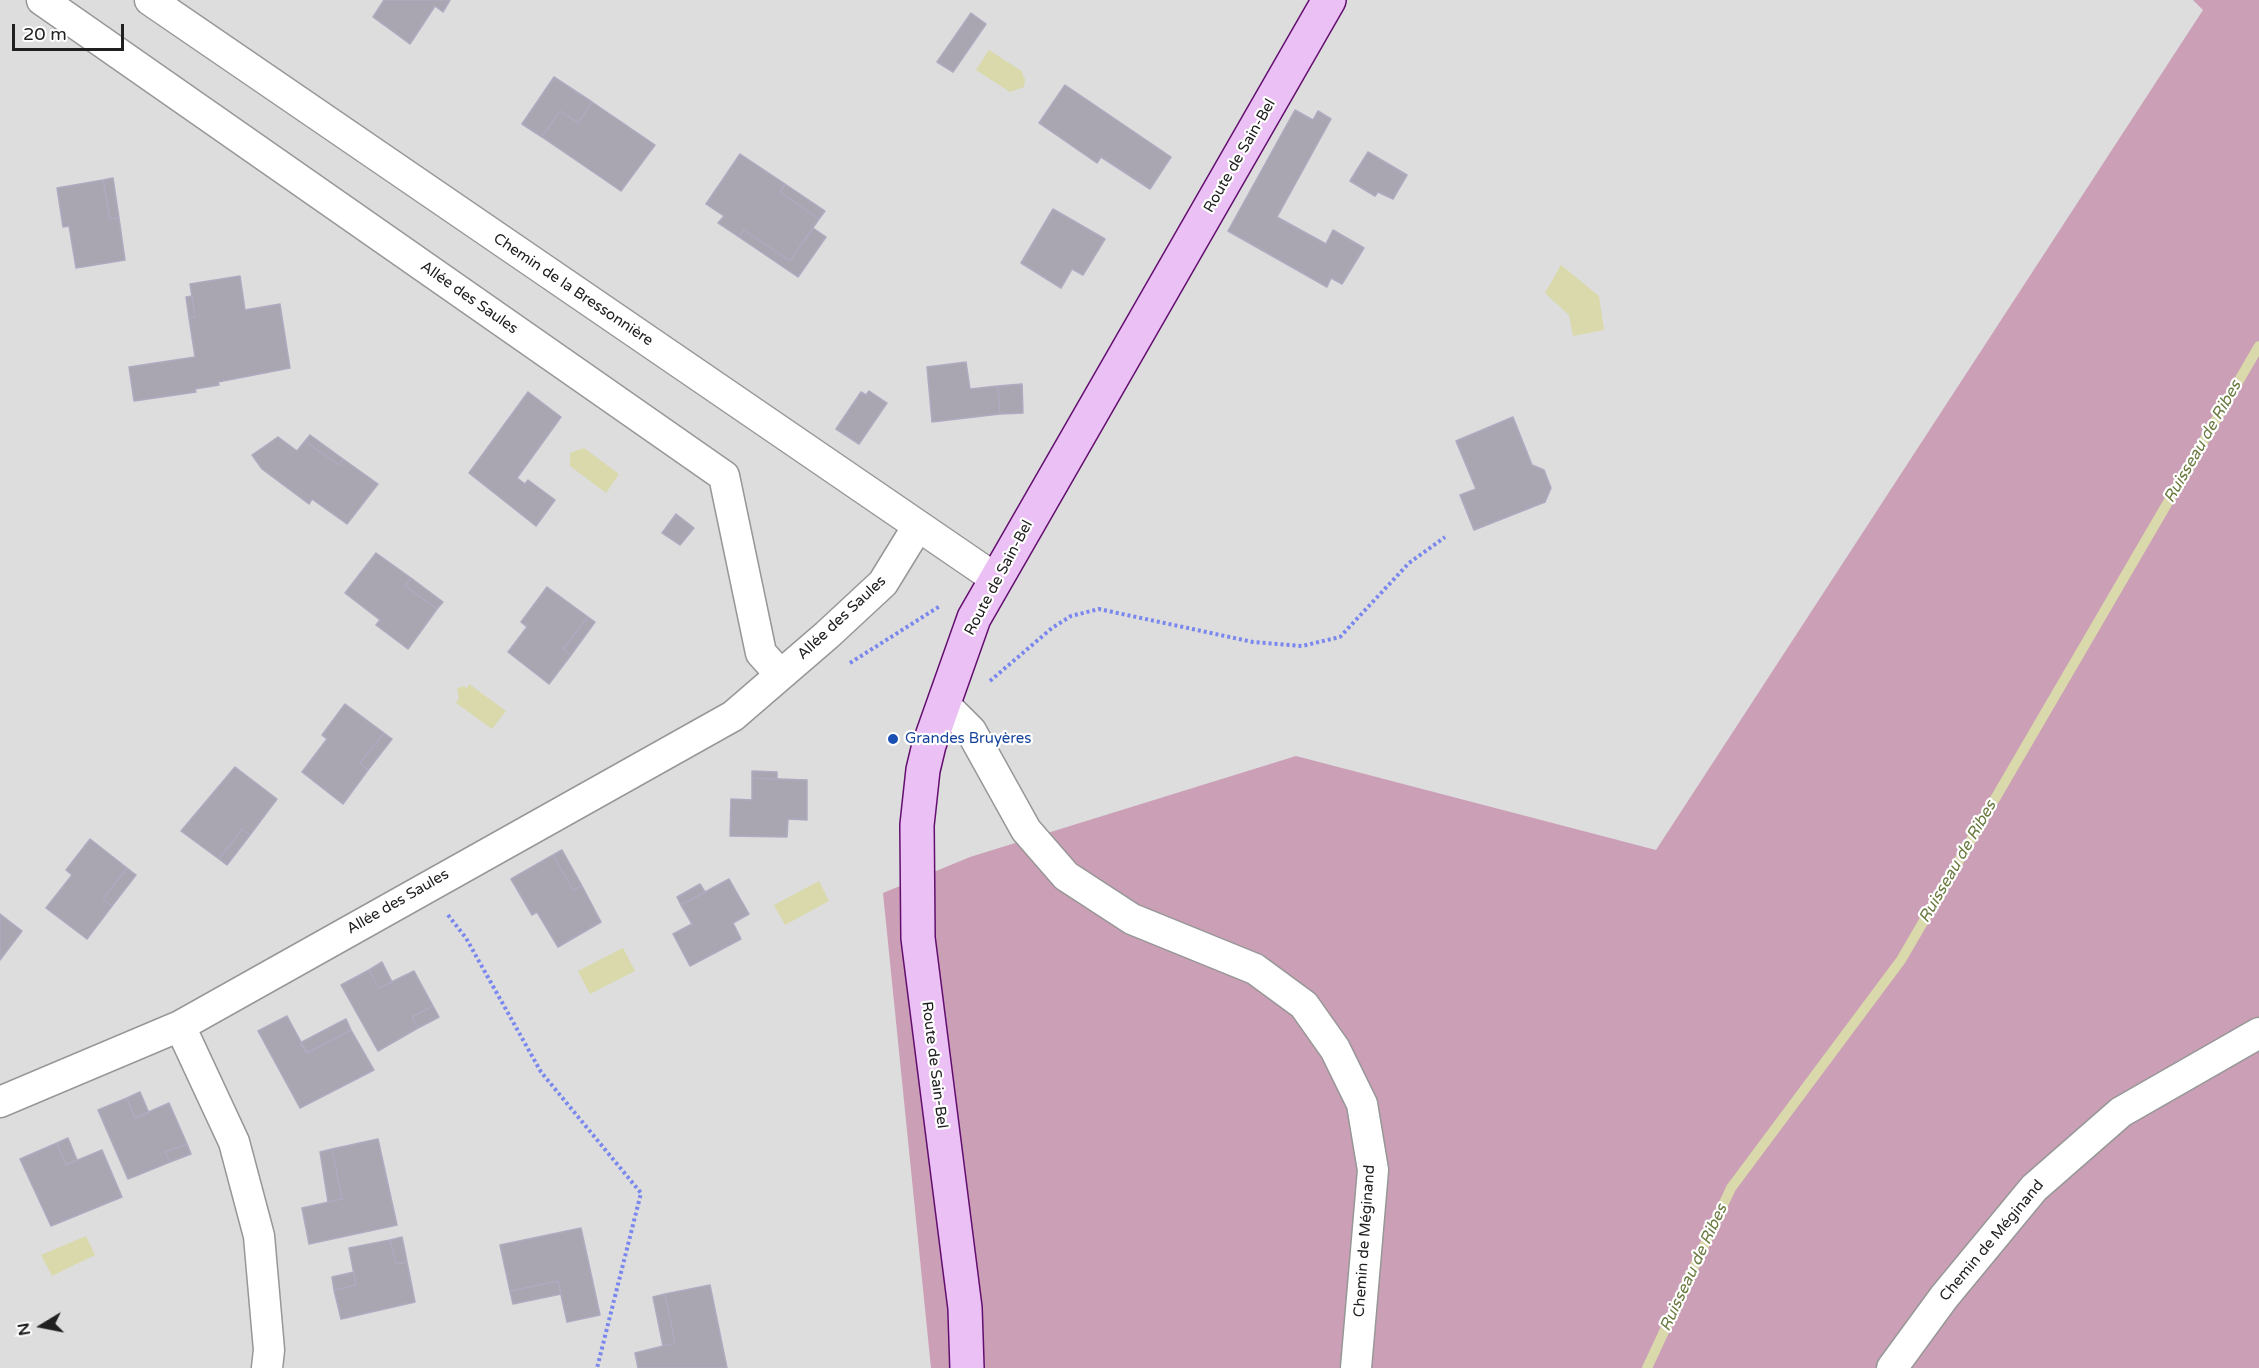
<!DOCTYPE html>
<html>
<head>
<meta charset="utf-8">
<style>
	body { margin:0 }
	#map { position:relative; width:2259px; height:1368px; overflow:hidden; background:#ebe7ef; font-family:"Varela Round",sans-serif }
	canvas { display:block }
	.north { position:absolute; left:12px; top:1296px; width:60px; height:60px; -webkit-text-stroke:4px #fff; paint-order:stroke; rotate:260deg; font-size:16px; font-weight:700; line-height:24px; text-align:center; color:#202020 }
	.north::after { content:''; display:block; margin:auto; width:21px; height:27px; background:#202020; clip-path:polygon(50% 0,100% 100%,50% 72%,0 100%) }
	.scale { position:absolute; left:12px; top:24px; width:112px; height:27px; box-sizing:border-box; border:3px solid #202020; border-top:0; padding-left:8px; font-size:18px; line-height:21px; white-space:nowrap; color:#202020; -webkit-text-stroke:4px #fff; paint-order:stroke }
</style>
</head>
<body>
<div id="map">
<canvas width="2259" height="1368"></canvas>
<div class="north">N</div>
<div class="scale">20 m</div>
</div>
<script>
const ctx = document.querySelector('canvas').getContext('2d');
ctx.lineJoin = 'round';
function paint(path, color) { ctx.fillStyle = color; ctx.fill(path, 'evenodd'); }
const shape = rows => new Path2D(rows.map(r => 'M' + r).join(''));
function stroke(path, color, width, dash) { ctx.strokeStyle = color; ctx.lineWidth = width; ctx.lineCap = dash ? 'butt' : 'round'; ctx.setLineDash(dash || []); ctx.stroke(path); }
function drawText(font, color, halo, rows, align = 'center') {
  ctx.font = font + ' "Varela Round",sans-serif'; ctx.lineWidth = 4.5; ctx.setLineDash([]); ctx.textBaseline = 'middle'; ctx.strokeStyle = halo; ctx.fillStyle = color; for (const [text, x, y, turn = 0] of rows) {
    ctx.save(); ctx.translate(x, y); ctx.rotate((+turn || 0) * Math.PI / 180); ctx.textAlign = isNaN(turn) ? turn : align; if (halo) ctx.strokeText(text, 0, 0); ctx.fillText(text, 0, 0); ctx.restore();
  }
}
paint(shape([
	[0,0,2259,0,2259,1368,0,1368]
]), '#ddddde');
paint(shape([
	[2193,0,2259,0,2259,1368,931,1368,883,893,970,857,1296,756,1656,850,2203,10]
]), '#cb9fb6');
paint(shape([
	[989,50,1023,72,1022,74,1025,79,1024,87,1010,92,976,70],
	[1561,265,1599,296,1604,330,1573,336,1569,315,1545,293],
	[584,448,619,474,606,493,570,466,570,453],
	[469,684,506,711,492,729,456,703,459,698,457,689,463,686,467,688],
	[819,881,829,901,785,925,774,905],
	[623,948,635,971,590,994,578,971],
	[86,1236,95,1255,52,1276,41,1255]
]), '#d9d9ab');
stroke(shape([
	[1647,1368,1731,1188,1901,960,2259,346]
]), '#d9d9ab', 10);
const building = shape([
	[384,0,450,0,443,12,435,6,410,44,373,17,384,0],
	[971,13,986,24,953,72,937,62,971,13],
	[554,77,592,102,578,123,560,111,542,137,522,124,554,77],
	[1065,85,1171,157,1150,189,1101,157,1097,163,1039,123,1065,85],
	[592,102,655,145,621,191,542,137,560,111,578,123,592,102],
	[1295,110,1313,120,1318,111,1331,119,1277,217,1326,244,1333,230,1364,248,1342,284,1331,278,1327,287,1228,231,1295,110],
	[1368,152,1407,175,1393,199,1378,192,1375,196,1350,181,1368,152],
	[740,154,785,184,780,192,819,219,790,261,744,230,739,237,718,223,724,216,706,204,740,154],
	[113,178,119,218,110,219,103,180,113,178],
	[103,180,110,219,119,218,125,260,76,268,69,226,63,227,57,188,103,180],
	[785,184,825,211,819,219,780,192,785,184],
	[1053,209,1105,239,1083,275,1072,269,1061,288,1021,263,1053,209],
	[813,228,826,237,798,277,739,237,744,230,790,261,813,228],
	[240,276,245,310,280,304,290,368,218,382,219,385,195,389,196,392,134,401,129,367,195,357,189,318,195,317,190,284,240,276],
	[192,296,195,317,189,318,186,297,192,296],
	[966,362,970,389,998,386,1000,414,932,422,927,367,966,362],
	[1022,384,1023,413,1000,414,998,386,1022,384],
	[869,391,887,403,859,444,836,429,861,392,866,395,869,391],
	[528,392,561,417,517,478,525,484,528,480,555,500,536,526,469,473,528,392],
	[1513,417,1532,465,1544,470,1551,488,1545,502,1474,530,1460,495,1476,489,1456,441,1513,417],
	[310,435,343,459,339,465,305,441,310,435],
	[278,437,297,451,305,441,339,465,343,459,378,484,347,524,312,499,309,504,262,469,252,455,278,437],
	[676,514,694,528,680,545,662,533,676,514],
	[376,553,411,578,405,586,437,609,408,649,376,625,380,620,345,593,376,553],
	[411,578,443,602,437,609,405,586,411,578],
	[547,587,588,617,563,649,571,655,549,684,508,652,527,627,521,622,547,587],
	[588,617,595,622,571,655,563,649,588,617],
	[345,704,384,733,360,763,368,770,343,804,302,772,327,739,322,735,345,704],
	[384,733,392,739,368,770,360,763,384,733],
	[235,767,277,799,250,835,242,829,219,859,181,831,235,767],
	[752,771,777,772,777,779,752,778,752,771],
	[752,778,807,780,807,820,788,819,787,837,730,836,731,799,752,800,752,778],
	[242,829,250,835,227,865,219,859,242,829],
	[90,839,127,868,103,899,112,906,87,939,46,908,72,875,66,870,90,839],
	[562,850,582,886,573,890,553,855,562,850],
	[553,855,573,890,582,886,601,922,558,947,537,912,532,915,511,879,553,855],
	[127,868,136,875,112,906,103,899,127,868],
	[729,879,749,914,733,923,741,939,690,966,673,934,692,924,681,905,729,879],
	[700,884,705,892,681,905,677,897,700,884],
	[0,914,22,931,0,960,0,914],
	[382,962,392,982,379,988,369,970,382,962],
	[369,970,379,988,414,971,433,1006,412,1017,418,1028,378,1051,341,985,369,970],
	[433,1006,439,1017,418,1028,412,1017,433,1006],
	[287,1016,307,1053,351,1030,374,1070,300,1108,258,1031,287,1016],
	[346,1019,351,1030,307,1053,300,1043,346,1019],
	[140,1092,149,1113,135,1118,127,1098,140,1092],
	[127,1098,135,1118,169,1103,187,1144,165,1152,170,1162,128,1179,98,1110,127,1098],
	[68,1138,77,1160,66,1165,57,1143,68,1138],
	[378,1139,397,1225,309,1244,302,1208,342,1199,332,1149,378,1139],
	[57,1143,66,1165,102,1150,122,1197,51,1226,20,1159,57,1143],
	[187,1144,191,1154,170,1162,165,1152,187,1144],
	[332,1149,342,1199,328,1202,320,1152,332,1149],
	[581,1228,600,1315,567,1322,558,1281,510,1291,500,1245,581,1228],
	[402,1237,407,1262,396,1264,390,1240,402,1237],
	[390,1240,396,1264,407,1262,415,1302,341,1319,334,1290,356,1285,349,1248,390,1240],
	[354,1272,356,1285,334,1290,332,1277,354,1272],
	[558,1281,561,1294,513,1304,510,1291,558,1281],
	[710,1285,727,1368,638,1368,635,1353,675,1343,665,1294,710,1285],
	[665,1294,675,1343,663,1346,653,1297,665,1294]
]);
paint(building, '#a9a6b2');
stroke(building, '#afaac0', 1.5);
const minor = shape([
	[42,0,724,476,761,653,780,674],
	[150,0,996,579],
	[943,703,971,731,1026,830,1066,876,1132,919,1255,969,1304,1005,1335,1049,1362,1104,1373,1170,1356,1368],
	[180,1026,234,1142,259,1236,269,1350,267,1368],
	[0,1102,180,1026,733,716,827,635,883,583,918,526],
	[1892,1368,1944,1297,2034,1188,2121,1112,2259,1033]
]);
const secondary = shape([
	[967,1368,965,1308,918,938,917,825,923,770,929,745,974,618,1329,0]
]);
stroke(minor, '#979797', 33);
stroke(secondary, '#630f6f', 36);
stroke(shape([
	[850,663,940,606],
	[990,681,1052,628,1071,616,1099,609,1253,642,1302,646,1340,637,1409,563,1445,537],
	[448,915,466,938,541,1072,641,1193,597,1368]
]), '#7a88ee', 4, [3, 3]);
stroke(minor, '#fff', 30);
stroke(secondary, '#ebc0f4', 33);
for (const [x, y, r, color] of [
	[893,739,6,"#1a4fb4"]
]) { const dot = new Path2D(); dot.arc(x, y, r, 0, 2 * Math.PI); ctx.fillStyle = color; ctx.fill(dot); stroke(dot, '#fff', 2); }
drawText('15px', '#202020', '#fff', [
	["Route de Sain-Bel",1240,156,-60],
	["Chemin de la Bressonnière",573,290,34],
	["Allée des Saules",469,298,35],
	["Route de Sain-Bel",999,578,-62],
	["Allée des Saules",842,618,-43],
	["Allée des Saules",398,902,-30],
	["Route de Sain-Bel",934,1065,83],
	["Chemin de Méginand",1365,1241,-86],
	["Chemin de Méginand",1992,1241,-50]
]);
drawText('15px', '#164399', '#fff', [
	["Grandes Bruyères",905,739]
], 'left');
drawText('italic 16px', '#6a7a40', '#fff', [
	["Ruisseau de Ribes",2203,442,-60],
	["Ruisseau de Ribes",1958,862,-60],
	["Ruisseau de Ribes",1694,1268,-65]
]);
</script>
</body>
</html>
